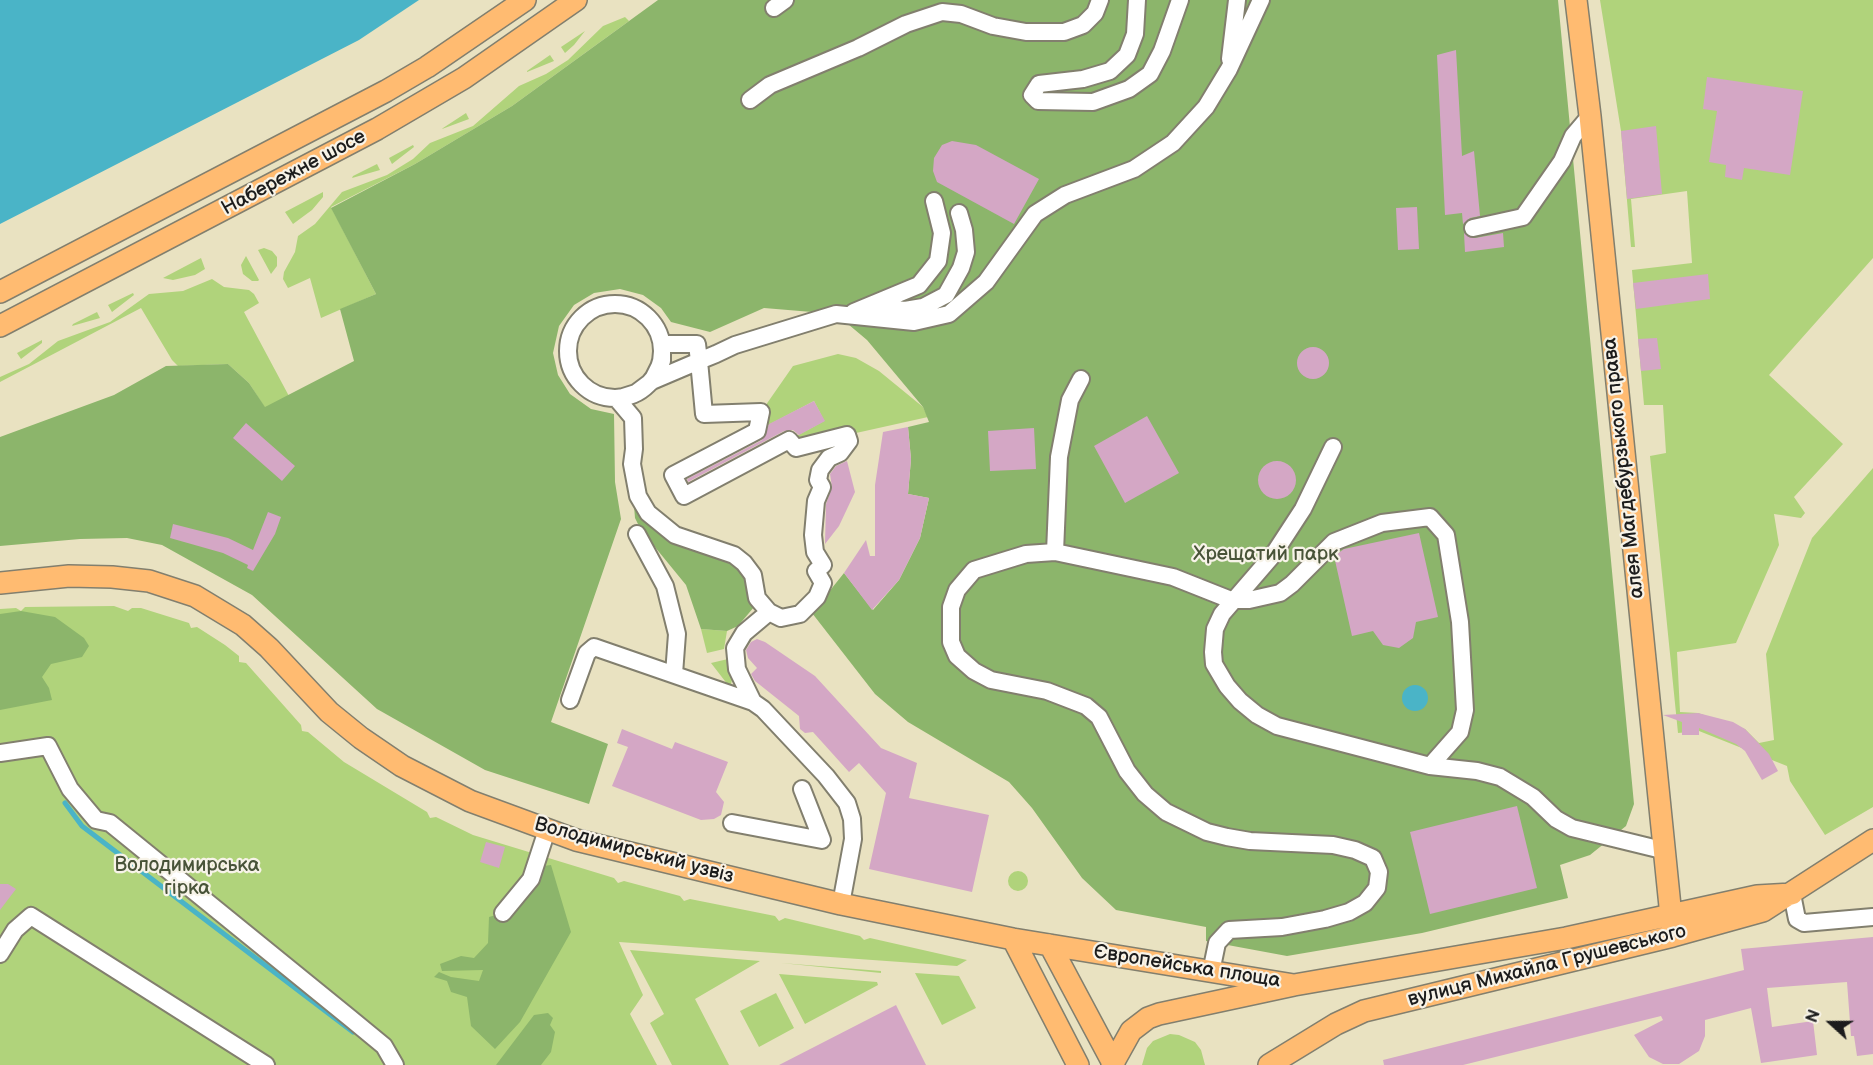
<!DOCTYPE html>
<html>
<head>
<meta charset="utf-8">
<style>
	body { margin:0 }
	#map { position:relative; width:1873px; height:1065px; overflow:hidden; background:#e9e2c1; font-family:"Balsamiq Sans",sans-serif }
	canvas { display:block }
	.north { position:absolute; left:1801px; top:993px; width:60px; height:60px; -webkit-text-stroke:4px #f7f3e8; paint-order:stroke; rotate:291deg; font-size:16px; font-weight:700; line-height:24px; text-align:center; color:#1c1c1c }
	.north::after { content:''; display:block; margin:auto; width:21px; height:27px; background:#1c1c1c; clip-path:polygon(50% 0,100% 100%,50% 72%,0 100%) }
</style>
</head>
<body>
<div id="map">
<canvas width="1873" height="1065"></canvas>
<div class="north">N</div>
</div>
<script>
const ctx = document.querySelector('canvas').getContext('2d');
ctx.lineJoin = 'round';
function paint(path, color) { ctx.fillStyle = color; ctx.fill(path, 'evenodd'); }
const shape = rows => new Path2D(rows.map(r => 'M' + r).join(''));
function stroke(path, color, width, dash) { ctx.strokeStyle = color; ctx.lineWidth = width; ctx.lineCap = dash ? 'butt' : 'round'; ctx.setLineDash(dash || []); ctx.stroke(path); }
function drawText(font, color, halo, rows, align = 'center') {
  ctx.font = font + ' "Balsamiq Sans",sans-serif'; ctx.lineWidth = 4.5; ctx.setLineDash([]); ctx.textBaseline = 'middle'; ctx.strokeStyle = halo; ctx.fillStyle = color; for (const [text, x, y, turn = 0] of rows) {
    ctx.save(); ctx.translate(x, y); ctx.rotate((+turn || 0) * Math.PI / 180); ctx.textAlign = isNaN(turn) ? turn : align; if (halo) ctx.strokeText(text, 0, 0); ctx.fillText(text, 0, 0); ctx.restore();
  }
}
paint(shape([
	[1600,0,1873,0,1873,258,1769,375,1843,444,1794,497,1805,513,1801,518,1774,514,1779,545,1736,643,1677,652,1680,712,1698,713,1745,729,1759,743,1774,740,1766,654,1812,538,1873,468,1873,807,1825,835,1790,781,1787,766,1699,731,1678,733,1650,456,1666,453,1663,405,1644,405,1632,270,1692,263,1687,191,1631,199,1635,247,1631,247,1621,131],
	[625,17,629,21,512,106,415,164,331,207,376,294,321,318,310,278,288,288,283,279,284,272,295,252,298,236,315,224,342,192,387,175,413,159,430,143,473,126,519,86,546,74,568,60,603,26],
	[585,31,574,45,565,53,561,47],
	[550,55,554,61,527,72,527,71],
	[466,113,469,119,442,129,443,128],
	[413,145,414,147,392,164,389,158],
	[377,164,380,170,352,178,353,176],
	[323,192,323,197,312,210,293,224,285,212],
	[264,248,272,251,277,257,277,266,271,274,258,250],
	[246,256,259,280,258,281,252,281,243,274,241,265],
	[201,258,205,269,195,275,173,280,163,278],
	[212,279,224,287,249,290,254,294,259,303,244,312,290,398,265,408,249,383,228,364,178,366,172,360,141,308,0,382,0,377,29,364,58,341,110,322,149,294,183,291],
	[133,293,134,295,112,312,108,305],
	[97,312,100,318,72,326,73,324],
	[42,340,42,343,21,359,17,353],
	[838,354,856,358,879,371,923,407,928,417,847,435,789,440,824,421,814,401,757,431,761,412,793,366],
	[114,606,128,611,132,608,141,608,189,623,191,628,197,627,225,645,239,656,239,662,246,663,301,725,302,731,308,732,344,762,427,812,430,818,436,817,473,835,614,878,618,883,624,881,680,896,684,901,690,899,775,916,779,921,785,918,860,936,864,940,870,938,967,960,957,966,619,942,643,995,630,1014,657,1065,0,1065,0,609,16,608,21,611,25,607],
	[701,629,727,631,724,649,707,653],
	[728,659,733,676,731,684,728,685,711,663],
	'1008 881a10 10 0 1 1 20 0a10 10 0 1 1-20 0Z',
	[630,950,760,961,695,999,729,1065,672,1065,650,1023,664,1014],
	[781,963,881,971,881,973],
	[915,973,959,976,976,1008,942,1025],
	[779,974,877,982,878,985,805,1024],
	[776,993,794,1028,759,1047,740,1011],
	[1170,1034,1179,1035,1195,1042,1201,1050,1205,1065,1142,1065,1147,1048,1153,1041]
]), '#b0d37b');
paint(shape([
	[658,0,1558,0,1634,804,1626,826,1590,855,1560,865,1568,898,1422,933,1287,956,1206,941,1206,927,1116,910,1082,878,1032,808,1009,782,908,722,875,694,812,613,844,573,873,610,899,580,920,538,929,498,908,494,911,459,908,427,929,422,923,407,867,340,836,314,764,308,710,332,671,322,661,308,643,295,620,289,594,293,574,305,559,326,553,353,558,375,570,394,591,409,614,414,615,482,621,519,551,722,608,744,589,804,485,770,377,709,252,595,162,545,127,538,80,539,0,546,0,437,114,395,166,366,228,364,249,383,265,407,354,361,340,309,376,294,331,208,415,164,512,106],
	[632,482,648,513,744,563,754,607,738,626,727,631,701,629,686,585,641,530,635,518],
	[21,611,55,617,84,638,89,646,82,657,51,664,42,677,49,688,52,700,0,710,0,614],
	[551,865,571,932,520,1022,495,1049,471,1026,467,997,451,992,447,981,434,977,439,972,451,977,479,981,483,970,442,971,440,964,461,956,474,958,488,943,489,917,503,913,543,866],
	[548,1013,553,1018,550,1025,555,1032,551,1052,541,1065,496,1065,534,1015]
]), '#8cb56b');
paint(shape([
	[0,0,419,0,359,40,0,224],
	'1402 698a13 13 0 1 1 26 0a13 13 0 1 1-26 0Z'
]), '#4ab4c7');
stroke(shape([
	[65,803,82,826,353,1032]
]), '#4ab4c7', 5);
paint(shape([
	[1456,50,1462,156,1474,151,1480,216,1470,218,1463,224,1462,213,1445,215,1437,55],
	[1707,77,1803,91,1790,175,1744,168,1742,180,1725,177,1726,165,1709,162,1717,111,1703,109],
	[1656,126,1662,194,1627,199,1621,131],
	[952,141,976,145,1039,179,1014,224,937,182,933,171,934,158,942,145],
	[1417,207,1419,249,1398,250,1396,208],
	[1464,233,1475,238,1503,233,1504,247,1465,252],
	[1708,274,1710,299,1636,309,1633,283],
	[1657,338,1661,369,1641,371,1638,339],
	'1297 363a16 16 0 1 1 32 0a16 16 0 1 1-32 0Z',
	[814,401,825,421,799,435,793,430,784,431,688,482,687,479,762,440,769,424],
	[1147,416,1179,473,1125,503,1094,446],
	[246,423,295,466,282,481,233,438],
	[908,427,911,459,908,494,929,498,920,538,899,580,872,610,844,573,866,540,870,556,875,556,875,485,883,432],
	[1034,428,1036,469,990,471,988,431],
	'1258 480a19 19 0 1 1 38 0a19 19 0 1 1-38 0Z',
	[847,461,855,492,839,526,825,544,826,504,832,487,830,474,836,466],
	[268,512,281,517,275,534,253,571,247,568,248,565,223,553,170,538,173,524,228,538,253,550],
	[1419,533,1438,617,1416,622,1413,638,1399,648,1383,645,1373,631,1352,636,1334,556,1344,549],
	[757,639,765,642,815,676,881,748,917,763,909,798,989,815,972,892,869,869,886,793,859,763,849,772,813,732,805,733,800,729,799,716,755,681,751,674,757,668,748,658,746,650,751,642],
	[1698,713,1733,722,1745,729,1769,754,1778,771,1762,780,1745,751,1736,744,1699,728,1699,735,1682,735,1682,722,1663,715],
	[622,729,672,749,675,742,728,762,716,792,724,802,721,815,714,819,701,820,612,786,628,747,617,743],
	[1517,806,1537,888,1430,914,1410,832],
	[486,842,505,847,499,868,480,862],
	[0,884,8,884,16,889,0,910],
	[1873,937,1873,1054,1857,1056,1854,1036,1851,1036,1847,982,1767,988,1772,1027,1813,1021,1817,1055,1761,1063,1751,1008,1705,1020,1705,1036,1699,1051,1679,1064,1663,1064,1649,1057,1634,1035,1663,1020,1661,1016,1463,1065,1384,1065,1383,1060,1744,970,1741,949],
	[896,1005,926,1065,779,1065]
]), '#d4a7c5');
const minor = shape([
	[1137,0,1135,34,1127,55,1110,71,1083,79,1039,84,1032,95,1038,101,1093,102,1129,89,1150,74,1162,51,1180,0],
	[774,8,785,0],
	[1230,59,1237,0],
	[750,100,770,85,858,48,906,24,942,12,961,14,993,26,1026,32,1064,32,1083,25,1095,13,1100,0],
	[1473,228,1523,217,1562,161,1573,136,1590,116],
	'568 351a47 47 0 1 1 94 0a47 47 0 1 1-94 0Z',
	[885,308,905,310,923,307,946,295,961,268,966,252,964,230,959,213],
	[854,316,854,312,919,285,938,261,942,233,934,201],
	[652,381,662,361,662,344,697,344,699,361,704,414,761,412,757,431,673,475,684,496,789,440,796,448,847,435,849,441,840,453,829,458,820,470,818,480,822,487,816,501,813,535,815,552,823,565,816,571,823,583,817,597,800,614,781,618,769,612,757,598,753,575,744,563,734,555,675,535,648,513,638,496,632,464,634,449,633,418,617,399,636,393,652,381,699,361,716,354,735,345,836,314,914,322,949,314,986,282,1035,214,1065,195,1134,169,1173,143,1206,107,1229,69,1261,0],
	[1333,447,1303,509,1273,555,1222,614,1215,629,1213,652,1214,664,1227,686,1240,701,1257,715,1277,726,1430,766,1477,771,1500,777,1533,797,1556,819,1572,828,1662,850],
	[637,534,665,586,677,634,674,674],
	[1055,552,1059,457,1070,400,1081,379],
	[570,700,587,653,594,647,753,702,763,709,826,776,847,803,852,819,853,839,841,904],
	[753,702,737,669,735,648,744,633,769,612],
	[0,753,48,746,70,789,96,820,110,823,350,1018,384,1046,395,1065],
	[732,823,822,840,802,789],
	[1792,894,1797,919,1804,923,1873,917],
	[503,913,531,879,547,830],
	[0,954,15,930,31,916,266,1065],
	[1211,972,1217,943,1229,930,1282,927,1325,919,1349,912,1365,903,1377,888,1379,872,1373,858,1355,850,1333,845,1250,841,1227,837,1207,832,1166,812,1145,794,1127,771,1099,717,1086,706,1047,691,991,680,974,671,957,656,951,642,951,607,957,590,974,570,1026,554,1055,552,1173,577,1231,600,1249,600,1280,593,1292,584,1334,542,1382,523,1430,517,1446,535,1460,622,1465,710,1460,732,1430,766]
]);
const major = shape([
	[1576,0,1590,116,1673,936],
	[0,292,386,91,427,67,525,0],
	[0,326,377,129,464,78,576,0],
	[0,583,69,576,112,577,149,581,195,596,243,625,269,648,329,712,361,738,402,766,470,801,576,840,841,904,1013,939,1294,985],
	[1013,939,1078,1065],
	[1050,945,1114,1065],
	[1112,1065,1131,1031,1148,1018,1159,1014,1294,985,1566,938,1757,896,1792,894],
	[1269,1065,1336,1024,1364,1011,1673,936,1763,911,1873,840]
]);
stroke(minor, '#827f6e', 20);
stroke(major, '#827f6e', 24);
stroke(minor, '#fff', 16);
stroke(major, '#ffbb71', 21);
drawText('20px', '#1c1c1c', '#f7f3e8', [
	["Набережне шосе",294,173,-28],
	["алея Магдебурзького права",1624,468,-96],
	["Володимирський узвіз",634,851,15],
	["вулиця Михайла Грушевського",1547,966,-14],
	["Європейська площа",1187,967,9]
]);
drawText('20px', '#485338', '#f7f3e8', [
	["Хрещатий парк",1266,555],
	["Володимирська",187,866],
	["гірка",187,889]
]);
</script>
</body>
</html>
